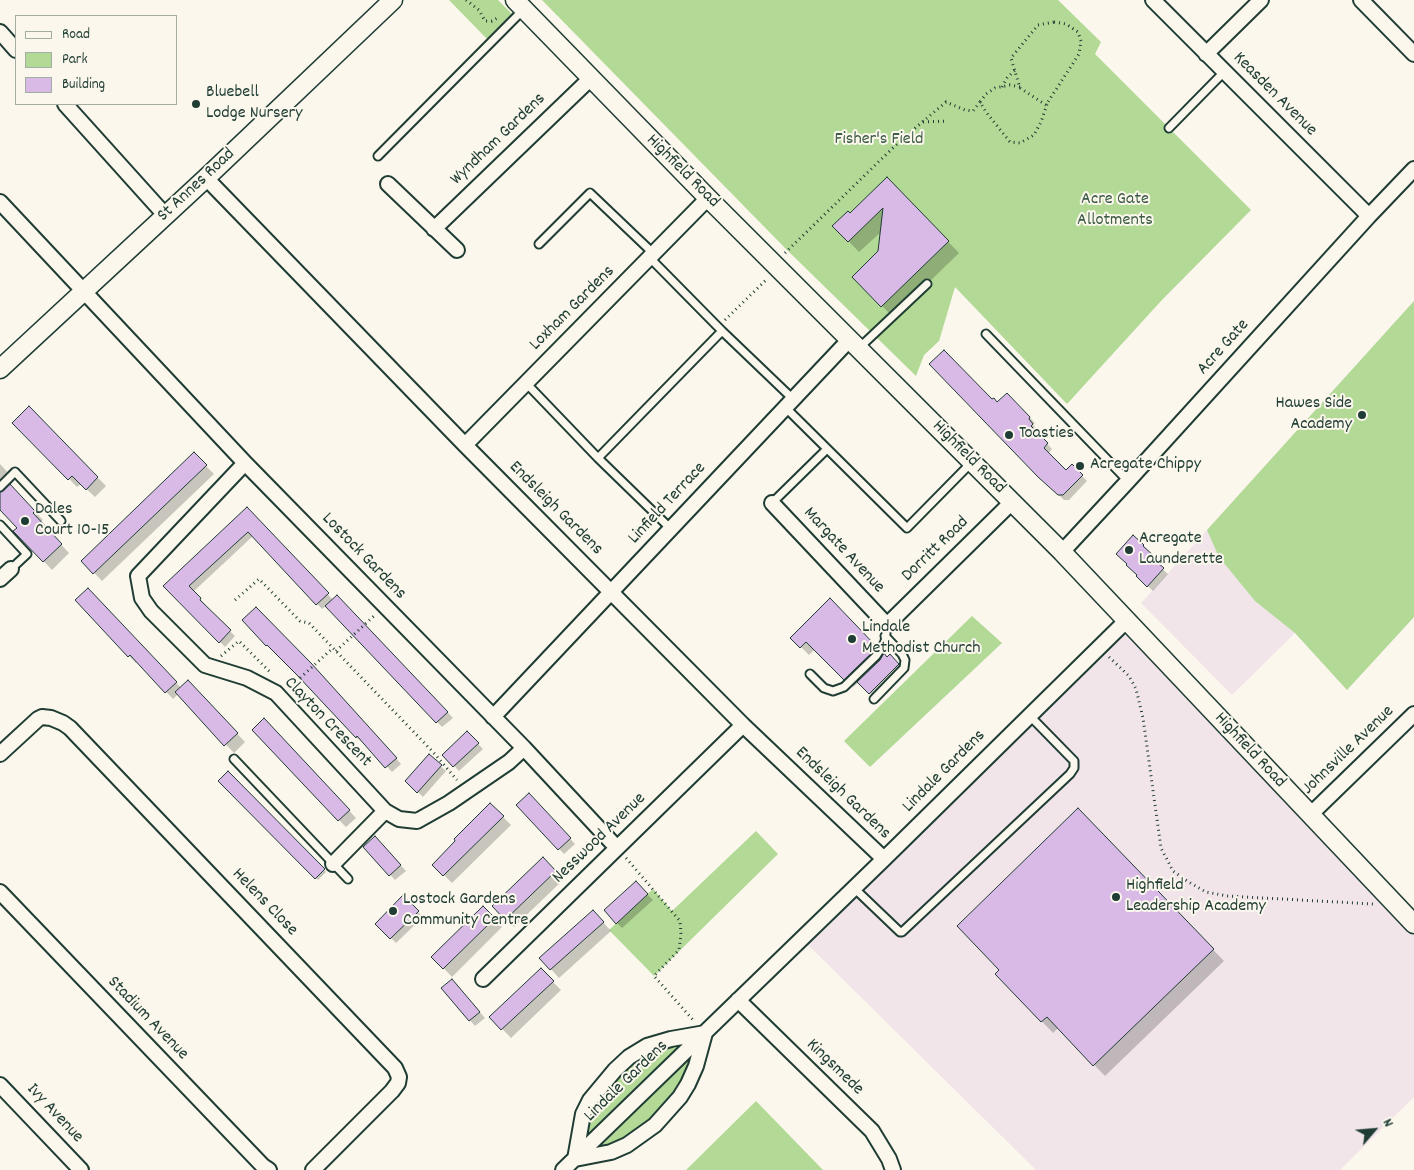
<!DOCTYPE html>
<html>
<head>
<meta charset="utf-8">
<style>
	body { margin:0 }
	#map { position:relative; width:1414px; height:1170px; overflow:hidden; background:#fbf7ec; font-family:Dekko,sans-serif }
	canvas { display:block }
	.legend { position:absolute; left:15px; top:15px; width:162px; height:90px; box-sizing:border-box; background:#fbf7ec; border:1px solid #a3ada2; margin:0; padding:6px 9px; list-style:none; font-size:15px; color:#1f3d34 }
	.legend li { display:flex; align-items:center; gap:10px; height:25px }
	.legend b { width:25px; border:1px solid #a3ada2 }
	.north { position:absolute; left:1349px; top:1105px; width:50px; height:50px; -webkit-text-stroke:4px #fbf7ec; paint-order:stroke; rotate:63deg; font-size:14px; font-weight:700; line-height:20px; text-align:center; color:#1f3d34 }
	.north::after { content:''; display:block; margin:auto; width:18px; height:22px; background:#1f3d34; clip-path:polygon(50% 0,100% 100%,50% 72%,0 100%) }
</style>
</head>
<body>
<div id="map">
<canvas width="1414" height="1170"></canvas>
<ul class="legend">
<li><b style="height:6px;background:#fbf7ec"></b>Road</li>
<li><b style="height:14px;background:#b2d995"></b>Park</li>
<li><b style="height:14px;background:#d9bae7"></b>Building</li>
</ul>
<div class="north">N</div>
</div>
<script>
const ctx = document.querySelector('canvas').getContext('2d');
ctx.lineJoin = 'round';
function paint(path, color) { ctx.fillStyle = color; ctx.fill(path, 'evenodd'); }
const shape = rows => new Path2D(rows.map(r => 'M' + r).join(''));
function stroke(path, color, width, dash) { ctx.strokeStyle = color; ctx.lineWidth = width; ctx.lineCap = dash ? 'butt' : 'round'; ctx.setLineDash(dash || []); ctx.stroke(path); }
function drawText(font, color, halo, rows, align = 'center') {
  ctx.font = font + ' Dekko,sans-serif'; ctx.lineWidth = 4; ctx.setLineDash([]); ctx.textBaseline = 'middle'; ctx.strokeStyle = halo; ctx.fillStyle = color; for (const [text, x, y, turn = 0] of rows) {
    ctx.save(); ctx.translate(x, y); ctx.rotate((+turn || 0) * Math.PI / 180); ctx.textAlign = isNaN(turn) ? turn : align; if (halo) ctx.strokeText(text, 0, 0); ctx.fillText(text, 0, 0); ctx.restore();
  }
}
paint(shape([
	[1414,301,1414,617,1347,690,1295,633,1232,695,1141,603],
	[1126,621,1414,924,1414,1097,1340,1170,1036,1170,802,939]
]), '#f1e5ea');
paint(shape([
	[449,0,498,0,512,14,487,39],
	[542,0,1058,0,1101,42,1095,54,1251,210,1161,301,1067,404,955,287,939,341,924,355,916,376,785,248],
	[1414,301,1414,617,1347,690,1295,633,1255,601,1219,557,1207,530],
	[972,616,1002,643,870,767,844,741],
	[756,831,778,854,654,976,609,930,653,889,672,911],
	[689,1036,578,1143,583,1114,629,1057],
	[701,1048,696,1066,655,1125,590,1156],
	[756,1101,823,1170,686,1170]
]), '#b2d995');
paint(shape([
	[887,179,959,253,893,317,854,277,880,251,882,231,859,252,834,226,850,214],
	[1007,395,1035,423,1033,425,1037,430,1036,432,1052,449,1048,454,1066,472,1072,466,1087,481,1069,500,1064,500,987,424,992,401,997,404],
	[29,408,106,486,95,497,81,484,77,487,14,423],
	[194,454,214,474,102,581,83,561],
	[0,464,13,478,7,483,43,520,40,522,69,553,52,570,15,531,19,528,0,508],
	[247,508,333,600,337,596,453,718,442,727,326,606,322,609,253,536,193,592,205,604,204,606,235,636,225,647,165,586],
	[1133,537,1149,551,1148,552,1158,562,1157,564,1168,574,1153,591,1137,576],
	[95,597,181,688,196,690,245,742,234,753,178,694,173,699,138,662,136,663,129,656],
	[830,600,887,659,895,661,903,670,875,698,859,682,853,687,815,649,809,655,792,638],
	[244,620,316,670,401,764,392,772,363,741,362,742,356,737],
	[272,727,356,818,346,827,339,820],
	[467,732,483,749,459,771,444,755],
	[429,756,446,771,423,797,407,781],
	[228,773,326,872,318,880,219,781],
	[529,795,575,844,564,854,518,805],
	[490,804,511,825,452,883,434,865],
	[1078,810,1224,961,1105,1076,1058,1028,1053,1033,997,974,1001,970],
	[380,843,406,871,395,880,364,847],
	[543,859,563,880,514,927,494,906],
	[641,888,653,900,622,928,617,923],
	[403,897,423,917,396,943,377,924],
	[483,908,502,927,452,977,433,957],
	[601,920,611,931,559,978,541,958],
	[541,970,561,990,511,1038,491,1017],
	[457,986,485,1018,475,1026,443,988]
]), '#0003');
const building = shape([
	[887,177,949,241,881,307,852,277,878,251,883,208,848,242,832,226,848,211,850,213,887,177],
	[944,350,992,399,994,398,997,402,1007,393,1030,417,1029,419,1033,424,1031,426,1048,443,1044,448,1066,470,1072,464,1083,475,1063,495,1058,495,1038,477,929,364,944,350],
	[29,406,98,477,86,490,72,476,68,480,12,423,29,406],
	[194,452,207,465,93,574,81,561,194,452],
	[10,484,35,511,33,513,62,544,43,562,13,531,17,528,0,510,0,492,10,484],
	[247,507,329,593,316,605,248,532,189,586,201,598,200,600,231,630,219,643,163,586,247,507],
	[1133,535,1144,545,1143,546,1154,556,1152,558,1164,568,1147,587,1136,576,1137,575,1126,565,1127,564,1116,554,1133,535],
	[88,588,177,682,165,693,130,655,128,657,75,600,88,588],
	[337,595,448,712,436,723,325,606,337,595],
	[830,598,876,646,872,653,844,680,806,642,800,648,790,638,830,598],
	[256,607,311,663,397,758,385,768,357,736,356,738,296,674,267,645,266,646,242,620,256,607],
	[884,653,887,657,890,654,899,664,869,694,857,682,880,660,884,653],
	[188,680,238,733,224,746,175,692,188,680],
	[264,718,350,810,338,821,252,730,264,718],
	[467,731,479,743,453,767,442,755,467,731],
	[429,754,442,765,417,793,405,781,429,754],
	[228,771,325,869,315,879,218,781,228,771],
	[529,793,571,838,558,850,516,805,529,793],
	[490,803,504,816,443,876,432,865,455,841,454,839,490,803],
	[1078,808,1214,949,1093,1066,1047,1017,1041,1022,995,974,999,970,957,926,1078,808],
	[375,836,401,865,389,876,363,847,375,836],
	[543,857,556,871,505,920,492,906,543,857],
	[636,881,648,894,616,924,604,910,636,881],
	[403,895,419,911,390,939,375,924,403,895],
	[483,906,495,918,443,969,431,957,483,906],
	[593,910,604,922,550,970,539,958,593,910],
	[541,968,554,981,501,1030,489,1017,541,968],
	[452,979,480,1012,469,1021,441,988,452,979]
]);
paint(building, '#d9bae7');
stroke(building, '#1f3d34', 1);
const service = shape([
	[1169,128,1224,72],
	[378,156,524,9],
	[539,244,590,193,654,254],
	[650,258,722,331],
	[986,334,1128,481],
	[859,348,927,284],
	[526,383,598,458,671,529],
	[785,407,907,528,971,463],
	[598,458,722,331,793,399],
	[0,487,15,472,61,521],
	[772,503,827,449],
	[0,525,27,554,11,569],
	[810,674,824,688,833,691,844,687,876,656,885,642,887,625],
	[874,699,904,668,905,660,902,654,885,636],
	[234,759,348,879],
	[854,888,900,932,902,932,1070,774,1074,768,1074,761,1029,715]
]);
const minor = shape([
	[1153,0,1369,216],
	[1361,0,1414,54],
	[0,32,16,50],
	[1206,54,1261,0],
	[65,104,165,215],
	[206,178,465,445,743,725,884,859],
	[388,184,457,250],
	[0,202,245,463,524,748,617,848],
	[434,229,590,79],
	[465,445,708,198],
	[245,463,138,576,142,598,151,611,205,665,247,678,276,693,385,811,399,819,417,821,449,803,509,762,524,748],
	[772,503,887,625,1012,502],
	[1062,552,1128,481,1369,216,1414,169],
	[0,579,11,569],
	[493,717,850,339],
	[0,754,38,719,42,717,51,718,63,723,70,728,395,1068,399,1077,398,1083,392,1091,313,1170],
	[1310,815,1414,714],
	[333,864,385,811],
	[0,892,263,1166,269,1170],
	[483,979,743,725],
	[738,1000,872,1131,889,1159,893,1170],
	[705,1033,696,1066,688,1084,680,1097,655,1125,627,1145,611,1152,575,1159,583,1114,590,1100,615,1070,629,1057,647,1046,671,1039,705,1033],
	[0,1085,81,1170],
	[563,1170,884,859,1126,621]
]);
const tertiary = shape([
	[515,0,708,198,1062,552,1414,924],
	[0,369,206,178,393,0]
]);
stroke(service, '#1f3d34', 11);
stroke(minor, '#1f3d34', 18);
stroke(tertiary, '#1f3d34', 21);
stroke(shape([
	[466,0,479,10,485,21,492,21,499,17],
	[1054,22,1066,24,1078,32,1081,41,1079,54,1046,105,1020,88,1011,58,1038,25,1054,22],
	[1002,87,1007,78,1015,70],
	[1020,87,1010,85,995,88,986,94,980,102,986,112,1010,142,1020,143,1034,135,1041,122,1047,104],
	[923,122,948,121],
	[785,253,901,140,946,102,965,110,973,111,980,102],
	[725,320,767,279],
	[235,600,259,579,300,621,309,623,433,752,457,780],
	[336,651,374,616],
	[221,656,239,641,271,673],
	[1109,657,1129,676,1136,689,1143,718,1161,848,1173,871,1187,881,1206,892,1227,896,1373,904],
	[289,688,333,648],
	[626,858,680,921,681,934,679,950,654,976,694,1021]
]), '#1f3d34', 3, [1, 4]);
stroke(service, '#fbf7ec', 7);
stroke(minor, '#fbf7ec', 14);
stroke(tertiary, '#fbf7ec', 18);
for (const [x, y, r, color] of [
	[196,104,5,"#1f3d34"],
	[1362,415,5,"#1f3d34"],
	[1009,435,5,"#1f3d34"],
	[1080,466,5,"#1f3d34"],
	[25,521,5,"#1f3d34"],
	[1129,550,5,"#1f3d34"],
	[852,639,5,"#1f3d34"],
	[1116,897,5,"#1f3d34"],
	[393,911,5,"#1f3d34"]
]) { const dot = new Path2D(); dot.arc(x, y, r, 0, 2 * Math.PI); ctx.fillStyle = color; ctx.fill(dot); stroke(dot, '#fbf7ec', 2); }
drawText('18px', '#1f3d34', '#fbf7ec', [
	["Bluebell",206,94],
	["Lodge Nursery",206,115],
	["Hawes Side",1352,405,"right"],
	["Academy",1352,426,"right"],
	["Toasties",1019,435],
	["Acregate Chippy",1090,466],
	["Dales",35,511],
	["Court 10-15",35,532],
	["Acregate",1139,540],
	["Launderette",1139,561],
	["Lindale",862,629],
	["Methodist Church",862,650],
	["Highfield",1126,887],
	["Leadership Academy",1126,908],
	["Lostock Gardens",403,901],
	["Community Centre",403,922]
], 'left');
drawText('18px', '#1f3d34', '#fbf7ec', [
	["Keasden Avenue",1274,95,45],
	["Wyndham Gardens",499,140,-44],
	["Highfield Road",682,172,45],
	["St Annes Road",197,186,-43],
	["Loxham Gardens",573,309,-45],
	["Acre Gate",1224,348,-48],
	["Highfield Road",968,458,45],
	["Linfield Terrace",668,504,-47],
	["Endsleigh Gardens",555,509,45],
	["Dorritt Road",936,550,-44],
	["Margate Avenue",843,551,47],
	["Lostock Gardens",363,557,46],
	["Clayton Crescent",327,723,46],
	["Highfield Road",1249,751,47],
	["Johnsville Avenue",1349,751,-44],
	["Lindale Gardens",945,772,-45],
	["Endsleigh Gardens",842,794,44],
	["Nesswood Avenue",600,839,-44],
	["Helens Close",264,903,46],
	["Stadium Avenue",147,1019,46],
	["Kingsmede",834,1068,44],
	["Lindale Gardens",627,1082,-44],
	["Ivy Avenue",54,1114,47]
]);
drawText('18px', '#3c5c47', '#fbf7ec', [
	["Fisher's Field",879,141],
	["Acre Gate",1115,201],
	["Allotments",1115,222]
]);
</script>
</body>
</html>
